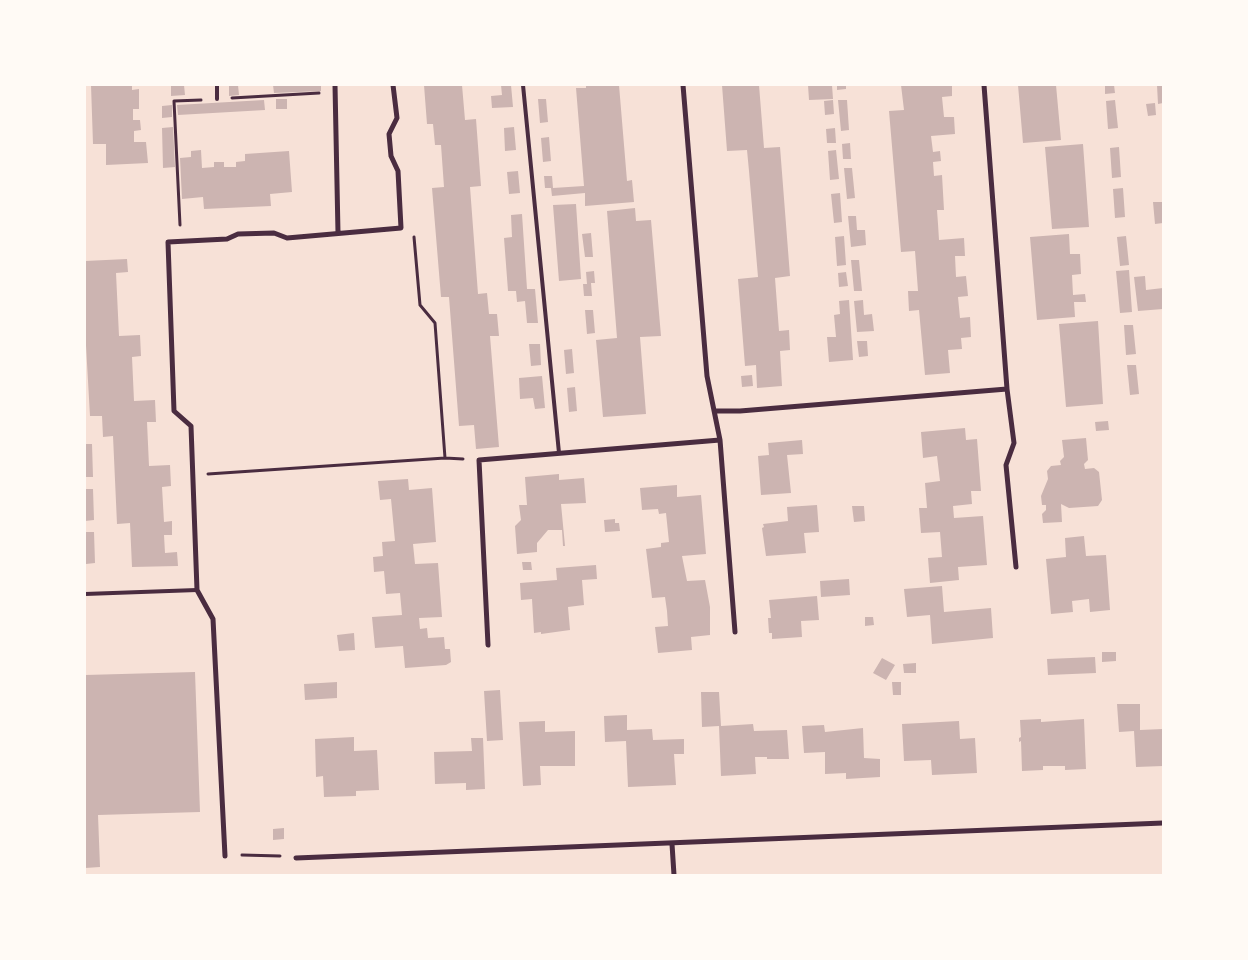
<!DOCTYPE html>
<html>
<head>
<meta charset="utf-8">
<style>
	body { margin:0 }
	#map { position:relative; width:1248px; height:960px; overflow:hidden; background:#f7e1d7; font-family:"Source Sans 3",sans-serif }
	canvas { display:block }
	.frame { position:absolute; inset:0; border:86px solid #fffaf5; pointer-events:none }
</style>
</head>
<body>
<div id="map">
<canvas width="1248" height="960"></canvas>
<div class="frame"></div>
</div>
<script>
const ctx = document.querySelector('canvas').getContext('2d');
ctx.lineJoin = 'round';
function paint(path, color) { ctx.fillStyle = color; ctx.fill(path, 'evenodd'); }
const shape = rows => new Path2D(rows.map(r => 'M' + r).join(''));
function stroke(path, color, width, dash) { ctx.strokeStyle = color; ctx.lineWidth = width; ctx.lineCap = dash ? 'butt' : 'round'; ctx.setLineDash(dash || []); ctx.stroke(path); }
paint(shape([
	[91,85,132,85,132,90,139,89,139,109,133,109,133,120,140,120,141,130,134,131,134,142,146,142,148,163,106,165,106,144,93,144],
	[171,85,184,85,185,95,171,96],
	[229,85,238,85,239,95,229,96],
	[273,85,321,85,321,91,274,93],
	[424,85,462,85,465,120,476,119,481,186,470,187,478,294,487,293,489,314,497,314,499,336,490,336,499,447,476,449,474,425,459,426,449,297,441,297,432,188,444,187,441,145,435,145,433,124,427,124],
	[501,85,511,85,513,107,492,108,491,96,502,95],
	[586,85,619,85,627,181,632,180,634,202,585,206,585,193,552,196,551,188,545,188,544,176,552,176,553,188,584,186,576,88,586,88],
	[722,85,759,85,764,148,780,147,790,276,775,278,779,331,789,330,790,350,780,351,782,386,757,388,756,365,745,366,738,279,758,277,749,171,747,150,727,151],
	[808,85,832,85,833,99,809,100],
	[837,85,846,85,846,89,837,90],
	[901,85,952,85,952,96,942,97,944,117,954,117,955,134,931,136,933,152,940,151,941,161,933,162,934,176,942,175,944,210,937,210,938,224,939,240,964,238,965,256,955,256,956,277,966,276,968,296,958,297,960,318,970,317,971,337,961,338,962,349,948,350,950,373,925,375,919,310,909,311,908,291,918,291,915,251,901,252,889,111,904,110],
	[1018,85,1056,85,1061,140,1023,143],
	[1105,85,1114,85,1115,93,1105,94],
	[1157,85,1163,85,1163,103,1158,104],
	[276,99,287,99,287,109,276,109],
	[538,99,546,99,548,122,540,123],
	[264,100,265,110,178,115,177,105],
	[833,100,834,114,825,115,824,101],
	[838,100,847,100,849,130,841,131],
	[1115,100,1118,128,1108,129,1106,101],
	[1155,103,1156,115,1148,116,1146,104],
	[172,105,172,117,162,118,162,106],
	[173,127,175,167,163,168,162,128],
	[514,127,516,150,505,151,504,128],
	[835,128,836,143,827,143,826,129],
	[549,137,551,161,543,162,541,138],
	[850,143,851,159,843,159,842,144],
	[1083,144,1089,227,1052,229,1045,147],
	[1119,147,1121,177,1112,178,1110,148],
	[201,150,202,168,214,167,214,162,224,162,224,167,236,167,236,162,245,161,245,154,289,151,292,192,270,194,271,206,204,209,203,197,182,199,180,158,191,157,191,151],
	[836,150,839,179,830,180,828,151],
	[844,168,852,168,855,198,847,199],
	[518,171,520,193,509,194,507,172],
	[1123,188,1125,217,1115,218,1113,189],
	[840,193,842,222,834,223,831,194],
	[1153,202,1163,202,1163,223,1155,224],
	[576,204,581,279,559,281,553,205],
	[635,208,636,221,651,220,661,336,640,337,646,414,603,417,596,340,617,338,607,211],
	[522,214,527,289,535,289,538,323,527,323,525,301,517,302,516,291,508,291,504,238,512,237,511,215],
	[848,216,856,216,857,230,865,230,866,245,851,247],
	[591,233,593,257,585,257,582,234],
	[1069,234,1070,254,1080,254,1081,274,1072,275,1073,295,1085,294,1086,302,1074,302,1075,317,1037,320,1030,237],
	[844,236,846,265,837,266,835,237],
	[1126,236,1129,265,1120,266,1117,237],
	[127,259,128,272,116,273,119,336,140,335,141,356,132,357,134,401,155,400,156,422,147,422,149,466,170,465,171,486,162,487,164,522,172,521,172,535,164,535,165,553,177,552,178,566,132,567,130,523,117,524,113,436,103,437,102,416,90,416,85,328,85,261],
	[851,260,859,260,862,291,854,291],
	[1129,270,1132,312,1120,313,1116,271],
	[594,271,595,283,591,283,592,296,584,296,583,284,587,284,586,272],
	[846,272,848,286,839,287,838,273],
	[1145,276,1146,290,1163,288,1163,309,1138,311,1134,277],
	[849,300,853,360,829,362,827,337,836,337,834,315,840,314,839,301],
	[863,300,864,315,872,314,874,331,857,332,854,301],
	[585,310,593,310,595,333,587,334],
	[1098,321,1103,404,1066,407,1059,324],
	[1124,325,1133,325,1136,354,1126,355],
	[857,341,867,341,868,356,859,357],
	[529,344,540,344,541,365,531,366],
	[572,349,574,373,566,374,564,350],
	[1127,365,1136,365,1139,394,1130,395],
	[752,375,753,386,742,387,741,376],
	[542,376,545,408,535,409,533,398,520,399,519,378],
	[575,387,577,411,569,412,567,388],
	[1108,421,1109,430,1096,431,1095,422],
	[965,428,966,440,977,439,981,491,971,491,972,504,953,506,954,518,983,516,987,565,958,567,959,580,930,583,928,558,942,557,940,532,921,533,919,508,927,508,925,483,940,481,937,456,923,458,921,432],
	[1086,438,1088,460,1084,464,1085,469,1094,468,1099,472,1102,500,1098,506,1069,508,1061,504,1062,522,1043,523,1042,514,1046,510,1046,505,1042,505,1041,496,1048,479,1047,471,1051,466,1061,465,1060,461,1064,457,1062,440],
	[802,440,803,454,787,455,791,493,761,495,758,456,769,455,768,443],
	[85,444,92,444,93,477,85,477],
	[559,474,559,480,584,478,586,503,561,504,565,546,563,546,562,530,548,530,537,543,537,552,517,554,515,526,521,520,519,505,527,505,525,477],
	[408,479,409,490,432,488,436,542,413,544,415,564,438,563,442,617,419,618,420,629,427,628,428,638,444,637,445,649,450,649,451,662,446,665,405,668,403,646,375,648,372,617,402,615,400,593,386,594,384,571,374,572,373,557,383,556,382,542,395,541,391,499,380,500,378,481],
	[677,485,677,497,701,495,706,554,682,556,687,581,705,580,710,607,710,635,691,637,692,650,658,653,655,627,668,626,667,611,665,597,652,598,646,549,661,547,661,543,669,542,666,513,659,514,658,509,642,510,640,488],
	[85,489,93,489,94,520,85,521],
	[817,505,819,532,804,533,806,553,766,556,762,528,764,527,763,524,788,521,787,507],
	[852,506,864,506,865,521,854,522],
	[615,519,615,523,619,523,620,531,605,532,604,520],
	[85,532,94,532,95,563,86,564],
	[1084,536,1086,556,1106,555,1110,610,1090,612,1089,599,1072,601,1073,612,1051,614,1046,559,1066,557,1065,538],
	[522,562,531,562,532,570,523,570],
	[596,565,597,579,582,580,584,605,568,607,570,630,541,634,541,632,534,633,532,599,521,600,520,583,557,580,556,568],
	[849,579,850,595,821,597,820,581],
	[942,586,944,612,991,608,993,638,932,644,930,615,907,617,904,589],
	[817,596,819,620,801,621,802,637,772,639,772,633,769,633,768,618,771,618,769,600],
	[865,617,873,617,874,625,865,626],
	[354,633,355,650,339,651,337,635],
	[1102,652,1116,652,1116,661,1102,662],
	[1095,657,1096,673,1048,675,1047,659],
	[882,658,895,665,886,680,873,673],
	[916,663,916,673,904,673,903,664],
	[195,672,200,812,98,815,100,867,85,868,85,675],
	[337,682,337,698,305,700,304,684],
	[892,682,901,682,901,695,893,695],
	[500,690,503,740,487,741,484,691],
	[701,692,719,692,721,726,753,724,754,731,787,730,789,759,767,759,767,757,755,757,756,774,721,776,719,726,702,727],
	[1117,704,1140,704,1140,730,1163,729,1163,766,1136,767,1134,731,1119,732],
	[627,715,627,730,652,729,653,740,684,739,684,754,674,754,676,785,628,787,626,741,605,742,604,716],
	[1041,719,1041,722,1084,719,1086,769,1065,770,1065,766,1043,766,1043,770,1022,771,1021,741,1019,742,1019,738,1021,737,1020,720],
	[545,721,545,732,575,731,575,766,540,766,541,785,523,786,519,722],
	[959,721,960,739,975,738,977,773,932,775,931,760,904,761,902,724],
	[824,725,825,732,863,728,864,758,880,759,880,777,846,779,846,773,825,774,825,752,804,753,802,726],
	[354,737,354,751,377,750,379,790,356,791,356,796,324,797,323,776,316,777,315,739],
	[471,738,483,738,485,789,466,790,466,783,435,784,434,752,472,751],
	[284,828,284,839,273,840,273,829]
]), '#ccb4b1');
stroke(shape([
	[232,98,319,93],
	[180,225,174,101,201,100],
	[414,237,420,305,435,323,445,458],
	[208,474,445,458,463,459],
	[242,855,280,856]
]), '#4a2c40', 3);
stroke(shape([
	[217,85,217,99],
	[523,85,559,453],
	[85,594,197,590]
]), '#4a2c40', 4);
stroke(shape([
	[335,85,338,233],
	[1007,389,1014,443,1006,465,1016,567],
	[715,411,740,411,1007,389,984,85],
	[720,440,735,632],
	[488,645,479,460,720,440,707,376,683,85],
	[672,844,674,875],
	[225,856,213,619,197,590,191,426,174,411,168,242,227,239,238,234,274,233,287,238,401,228,398,171,391,156,389,134,397,118,393,85],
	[296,858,1163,823]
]), '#4a2c40', 5);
</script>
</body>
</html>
